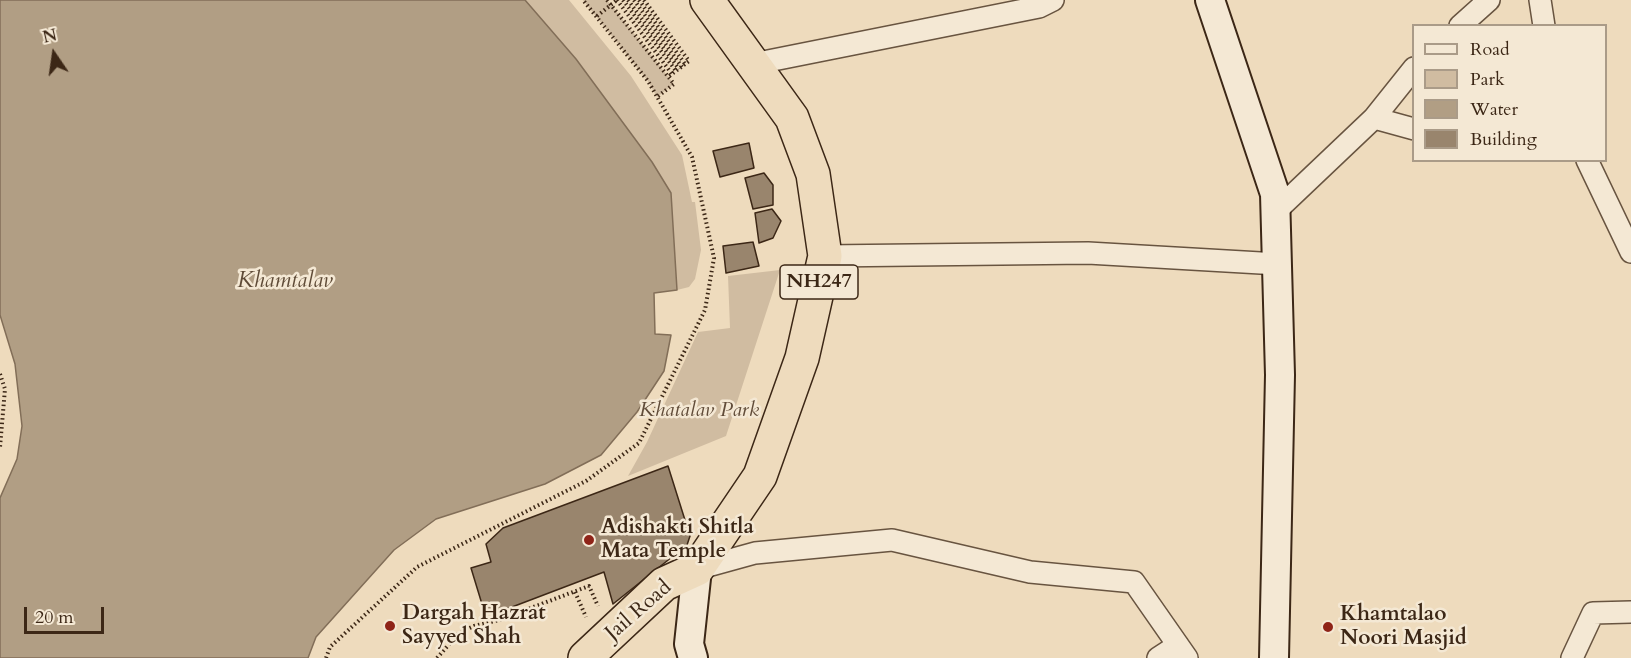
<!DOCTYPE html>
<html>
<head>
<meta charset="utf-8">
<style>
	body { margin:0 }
	#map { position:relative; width:1631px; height:658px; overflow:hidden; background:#eedbbd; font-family:Cardo,serif }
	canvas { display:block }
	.legend { position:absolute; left:1412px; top:24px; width:195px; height:138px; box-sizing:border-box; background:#f4e8d4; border:2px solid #aa9b88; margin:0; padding:8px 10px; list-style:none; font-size:18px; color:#3c2716 }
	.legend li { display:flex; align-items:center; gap:12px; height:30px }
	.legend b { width:30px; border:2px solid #aa9b88 }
	.north { position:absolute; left:24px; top:24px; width:60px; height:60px; -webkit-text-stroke:4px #f4e8d4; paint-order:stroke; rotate:347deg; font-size:16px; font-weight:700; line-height:24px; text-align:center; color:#3c2716 }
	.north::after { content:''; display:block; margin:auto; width:21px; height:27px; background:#3c2716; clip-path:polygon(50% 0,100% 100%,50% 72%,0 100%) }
	.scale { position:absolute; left:24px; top:607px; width:80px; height:27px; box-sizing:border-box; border:3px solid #3c2716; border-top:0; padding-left:8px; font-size:18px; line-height:21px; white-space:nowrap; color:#3c2716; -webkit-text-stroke:4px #f4e8d4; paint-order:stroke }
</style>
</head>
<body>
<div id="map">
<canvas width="1631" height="658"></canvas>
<ul class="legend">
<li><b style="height:8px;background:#f4e8d4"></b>Road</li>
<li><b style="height:16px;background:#d0bca1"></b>Park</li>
<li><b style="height:16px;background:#b19e84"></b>Water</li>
<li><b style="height:16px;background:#99856d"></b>Building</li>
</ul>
<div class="north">N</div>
<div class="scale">20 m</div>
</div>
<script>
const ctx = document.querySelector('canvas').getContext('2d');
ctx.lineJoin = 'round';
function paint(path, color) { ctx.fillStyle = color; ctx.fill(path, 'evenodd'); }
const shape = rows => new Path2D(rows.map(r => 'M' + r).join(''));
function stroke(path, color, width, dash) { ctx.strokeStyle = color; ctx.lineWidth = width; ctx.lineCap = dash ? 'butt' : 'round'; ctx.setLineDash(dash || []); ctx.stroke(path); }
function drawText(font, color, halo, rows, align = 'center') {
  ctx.font = font + ' Cardo,serif'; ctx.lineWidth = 5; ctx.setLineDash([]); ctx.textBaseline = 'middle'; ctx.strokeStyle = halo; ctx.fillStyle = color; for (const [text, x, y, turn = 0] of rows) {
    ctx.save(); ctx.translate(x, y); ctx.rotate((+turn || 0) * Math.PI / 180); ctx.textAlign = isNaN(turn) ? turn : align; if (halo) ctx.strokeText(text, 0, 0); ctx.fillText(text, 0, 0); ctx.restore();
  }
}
paint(shape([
	[525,0,569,0,631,76,682,155,692,202,695,202,701,250,695,279,689,287,677,290,671,193,652,162,576,59],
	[583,0,607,0,674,84,657,97,648,81],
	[780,270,726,436,628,476,647,442,698,332,730,328,728,276]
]), '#d0bca1');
const water = shape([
	[0,0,525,0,576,59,652,162,671,193,677,290,654,293,655,334,671,335,664,371,637,412,601,455,545,484,436,519,394,550,316,637,308,658,0,658,0,498,17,459,22,426,15,364,0,315,0,0]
]);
paint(water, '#b19e84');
stroke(water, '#826e58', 1.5);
const building = shape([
	[749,143,754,168,720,177,713,151,749,143],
	[764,173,773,185,773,205,753,209,745,178,764,173],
	[772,209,781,221,773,238,759,243,755,213,772,209],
	[753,242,759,266,726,273,723,246,753,242],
	[668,466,690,536,687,545,613,604,604,572,512,607,485,614,471,568,491,562,486,544,503,528,668,466]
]);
paint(building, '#99856d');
stroke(building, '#3c2716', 1.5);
const street = shape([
	[1540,0,1544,26],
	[1460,26,1489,0],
	[753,64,1039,7,1053,0],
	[1414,68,1374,118,1414,129],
	[1587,160,1631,252],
	[1276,211,1374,118],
	[825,256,1088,253,1278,264],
	[697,569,755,553,892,540,1030,572,1134,582,1187,658],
	[1158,658,1178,645],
	[1572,658,1593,613,1631,612]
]);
const secondary = shape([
	[1210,0,1275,194,1280,375,1274,658],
	[693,658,689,644,697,569]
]);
const highway = shape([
	[585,658,664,584,697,569,760,476,802,358,825,256,813,174,792,118,707,0]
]);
stroke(street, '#685440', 24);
stroke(secondary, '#3c2716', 32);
stroke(highway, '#3c2716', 36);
stroke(shape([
	[607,0,674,84,657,97],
	[617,0,672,74],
	[623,0,676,71],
	[628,0,679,69],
	[634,0,682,67],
	[639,0,685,64],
	[644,0,689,61,668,77],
	[597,16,617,0],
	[0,374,5,389,0,447],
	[575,592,586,617],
	[326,658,330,647,417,567,586,481,639,443,705,310,714,258,692,157,648,81,583,0],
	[437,658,459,633,474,626,499,620,589,586,598,606]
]), '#3c2716', 4, [1.5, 3]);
stroke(street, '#f4e8d4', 21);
stroke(secondary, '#f4e8d4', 28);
stroke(highway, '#eedbbd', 33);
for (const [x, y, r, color] of [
	[589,540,6,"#8f2418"],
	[390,626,6,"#8f2418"],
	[1328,627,6,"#8f2418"]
]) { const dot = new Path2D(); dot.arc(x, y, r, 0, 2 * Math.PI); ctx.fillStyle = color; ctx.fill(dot); stroke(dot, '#f4e8d4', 2); }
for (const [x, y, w] of [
	[819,282,78]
]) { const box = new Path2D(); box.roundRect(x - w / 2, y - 17, w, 34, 4.5); ctx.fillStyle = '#f4e8d4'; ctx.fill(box); stroke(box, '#3c2716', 1.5); }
drawText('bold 20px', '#3c2716', null, [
	["NH247",819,282]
]);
drawText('italic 21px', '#614c39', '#f4e8d4', [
	["Khatalav Park",699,411]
]);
drawText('bold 21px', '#3c2716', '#f4e8d4', [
	["Adishakti Shitla",601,528],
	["Mata Temple",601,552],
	["Dargah Hazrat",402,614],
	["Sayyed Shah",402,638],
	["Khamtalao",1340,615],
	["Noori Masjid",1340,639]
], 'left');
drawText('21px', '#3c2716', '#f4e8d4', [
	["Jail Road",639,611,-41]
]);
drawText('italic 22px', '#5f4b37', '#f4e8d4', [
	["Khamtalav",285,282]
]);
</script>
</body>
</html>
